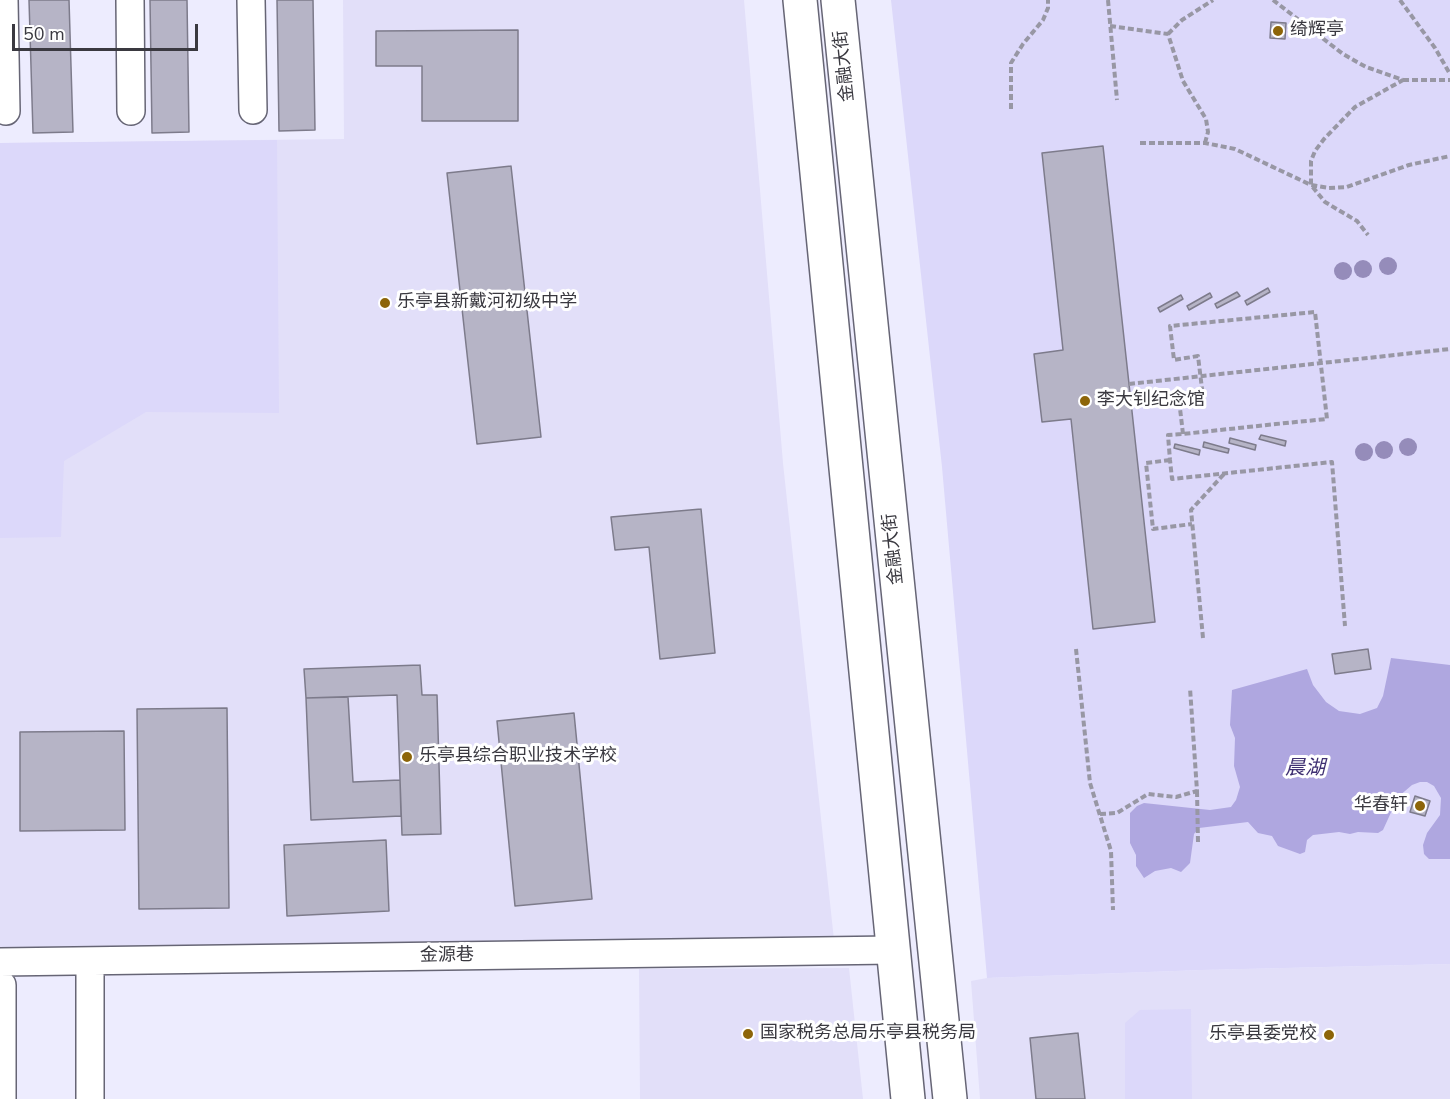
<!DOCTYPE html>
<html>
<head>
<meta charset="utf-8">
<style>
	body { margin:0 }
	#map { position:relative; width:1450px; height:1099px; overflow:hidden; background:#edecfe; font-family:"Nunito Sans",sans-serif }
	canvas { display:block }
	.scale { position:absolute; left:12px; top:24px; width:186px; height:27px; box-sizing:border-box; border:3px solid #3a3940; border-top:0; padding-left:8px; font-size:18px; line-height:21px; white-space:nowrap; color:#3a3940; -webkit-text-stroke:4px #fff; paint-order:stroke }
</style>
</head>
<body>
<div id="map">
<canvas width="1450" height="1099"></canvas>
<div class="scale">50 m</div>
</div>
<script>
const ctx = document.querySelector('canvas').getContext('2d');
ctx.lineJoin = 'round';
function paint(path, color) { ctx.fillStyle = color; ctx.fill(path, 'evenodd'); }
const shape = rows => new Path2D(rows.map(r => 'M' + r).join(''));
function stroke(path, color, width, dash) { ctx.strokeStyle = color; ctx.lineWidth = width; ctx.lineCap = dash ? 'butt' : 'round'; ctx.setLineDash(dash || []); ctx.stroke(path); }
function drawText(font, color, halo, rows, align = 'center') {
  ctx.font = font + ' "Nunito Sans","Noto Sans SC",sans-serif'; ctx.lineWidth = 6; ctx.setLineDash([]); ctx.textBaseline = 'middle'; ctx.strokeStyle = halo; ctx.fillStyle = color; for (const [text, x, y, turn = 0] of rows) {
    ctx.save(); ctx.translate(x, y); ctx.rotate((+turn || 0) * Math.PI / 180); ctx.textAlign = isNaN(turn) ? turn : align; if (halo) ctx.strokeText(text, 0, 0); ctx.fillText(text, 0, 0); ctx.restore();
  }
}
paint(shape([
	[343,0,744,0,783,463,834,940,0,950,0,143,344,139],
	[1450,964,1450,1099,980,1099,971,981,987,978,1202,970],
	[849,968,863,1099,640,1099,639,969]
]), '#e2dff9');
paint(shape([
	[891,0,1450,0,1450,964,1202,970,987,978,942,467],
	[277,140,279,413,146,412,64,461,61,537,0,538,0,143],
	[1191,1009,1192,1099,1125,1099,1125,1023,1140,1010]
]), '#dcd8fa');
paint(shape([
	[1391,658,1450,665,1450,859,1429,859,1424,854,1423,845,1427,833,1440,815,1441,798,1434,786,1427,782,1420,782,1412,785,1398,797,1383,830,1378,833,1358,832,1350,834,1339,832,1313,835,1307,840,1305,852,1300,854,1278,846,1272,836,1258,833,1248,822,1199,828,1194,834,1190,863,1181,872,1171,868,1155,871,1144,878,1136,866,1136,855,1130,843,1130,813,1137,806,1144,803,1210,810,1231,807,1236,800,1240,787,1234,766,1235,738,1230,725,1232,690,1307,669,1313,685,1326,702,1339,711,1360,714,1377,708,1383,696]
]), '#afa7e0');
const building = shape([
	[29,0,69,0,73,132,33,133,29,0],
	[150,0,187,0,189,132,152,133,150,0],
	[277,0,313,0,315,130,279,131,277,0],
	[1271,22,1286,23,1285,39,1270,38,1271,22],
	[518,30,518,121,422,121,422,66,376,66,376,31,518,30],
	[1103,146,1155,622,1093,629,1071,419,1042,422,1034,354,1063,350,1042,153,1103,146],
	[511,166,541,437,477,444,447,173,511,166],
	[1268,288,1270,292,1247,305,1245,301,1268,288],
	[1237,292,1240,296,1217,308,1215,304,1237,292],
	[1210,293,1212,297,1189,310,1187,306,1210,293],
	[1181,295,1183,299,1160,312,1158,308,1181,295],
	[1261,435,1286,441,1285,446,1259,439,1261,435],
	[1230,438,1256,445,1255,450,1229,443,1230,438],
	[1204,442,1229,449,1228,453,1203,447,1204,442],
	[1175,444,1200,450,1199,455,1174,448,1175,444],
	[701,509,715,653,660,659,649,547,615,550,611,517,701,509],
	[1368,649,1371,669,1335,674,1332,654,1368,649],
	[420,665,422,695,437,695,441,834,402,835,397,695,306,698,304,669,420,665],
	[348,697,353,782,400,780,401,816,311,820,306,698,348,697],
	[227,708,229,908,139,909,137,709,227,708],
	[574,713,592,899,515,906,497,721,574,713],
	[124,731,125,830,20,831,20,732,124,731],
	[1415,796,1430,801,1425,816,1410,812,1415,796],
	[386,840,389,911,287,916,284,845,386,840],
	[1078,1033,1085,1099,1036,1099,1030,1038,1078,1033]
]);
paint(building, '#b6b4c6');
stroke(building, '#7d7b8b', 1.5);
const minor = shape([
	[4,0,6,111],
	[130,0,131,111],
	[251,0,253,110],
	[90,961,90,1099],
	[0,962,893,950],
	[2,985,2,1099]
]);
const secondary = shape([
	[800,0,908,1099],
	[838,0,950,1099]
]);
stroke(minor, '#666575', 30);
stroke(secondary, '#666575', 36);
stroke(shape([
	[1108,0,1117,100],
	[1273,0,1343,54,1366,67,1403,80,1355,107,1324,139,1315,151,1311,161,1311,185,1325,202,1357,221,1368,235],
	[1400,0,1435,48,1450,74],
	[1110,26,1168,34,1183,81,1206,119,1208,132,1205,143],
	[1168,34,1182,20,1213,0],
	[1403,80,1450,80],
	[1011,109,1011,63,1023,44,1043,20,1048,8,1048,0],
	[1140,143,1205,143,1235,149,1311,185,1329,188,1347,187,1409,165,1450,156],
	[1129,384,1450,349],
	[1183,434,1179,400,1203,397,1198,356,1174,360,1170,326,1315,312,1327,419,1276,424,1183,434,1168,435,1170,460,1172,479,1332,462,1345,626],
	[1170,460,1146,463,1153,529,1192,524],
	[1203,638,1191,510,1224,474],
	[1076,649,1090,783,1111,851,1113,910],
	[1197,791,1198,842],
	[1100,814,1117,813,1148,794,1176,797,1197,791,1190,688]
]), '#9897a4', 4, [6, 3]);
stroke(minor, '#fff', 27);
stroke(secondary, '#fff', 33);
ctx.fillStyle = '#958cba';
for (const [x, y] of [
	[1388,266],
	[1363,269],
	[1343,271],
	[1408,447],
	[1384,450],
	[1364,452]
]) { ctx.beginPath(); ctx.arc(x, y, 9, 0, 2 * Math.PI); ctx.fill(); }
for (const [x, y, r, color] of [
	[1278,31,6,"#8d6509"],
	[385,303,6,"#8d6509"],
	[1085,401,6,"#8d6509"],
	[407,757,6,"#8d6509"],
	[1420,806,6,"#8d6509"],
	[748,1034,6,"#8d6509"],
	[1329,1035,6,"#8d6509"]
]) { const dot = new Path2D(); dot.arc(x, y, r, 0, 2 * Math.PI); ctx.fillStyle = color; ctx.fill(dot); stroke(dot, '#fff', 2); }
drawText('18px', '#3a3940', '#fff', [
	["绮辉亭",1290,31],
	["乐亭县新戴河初级中学",397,303],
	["李大钊纪念馆",1097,401],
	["乐亭县综合职业技术学校",419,757],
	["华春轩",1408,806,"right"],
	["国家税务总局乐亭县税务局",760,1034],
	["乐亭县委党校",1317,1035,"right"]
], 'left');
drawText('18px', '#3a3940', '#fff', [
	["金融大街",845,66,-96],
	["金融大街",894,549,-96],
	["金源巷",447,956,-1]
]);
drawText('italic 20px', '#3e2f71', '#fff', [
	["晨湖",1305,769]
]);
</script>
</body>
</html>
